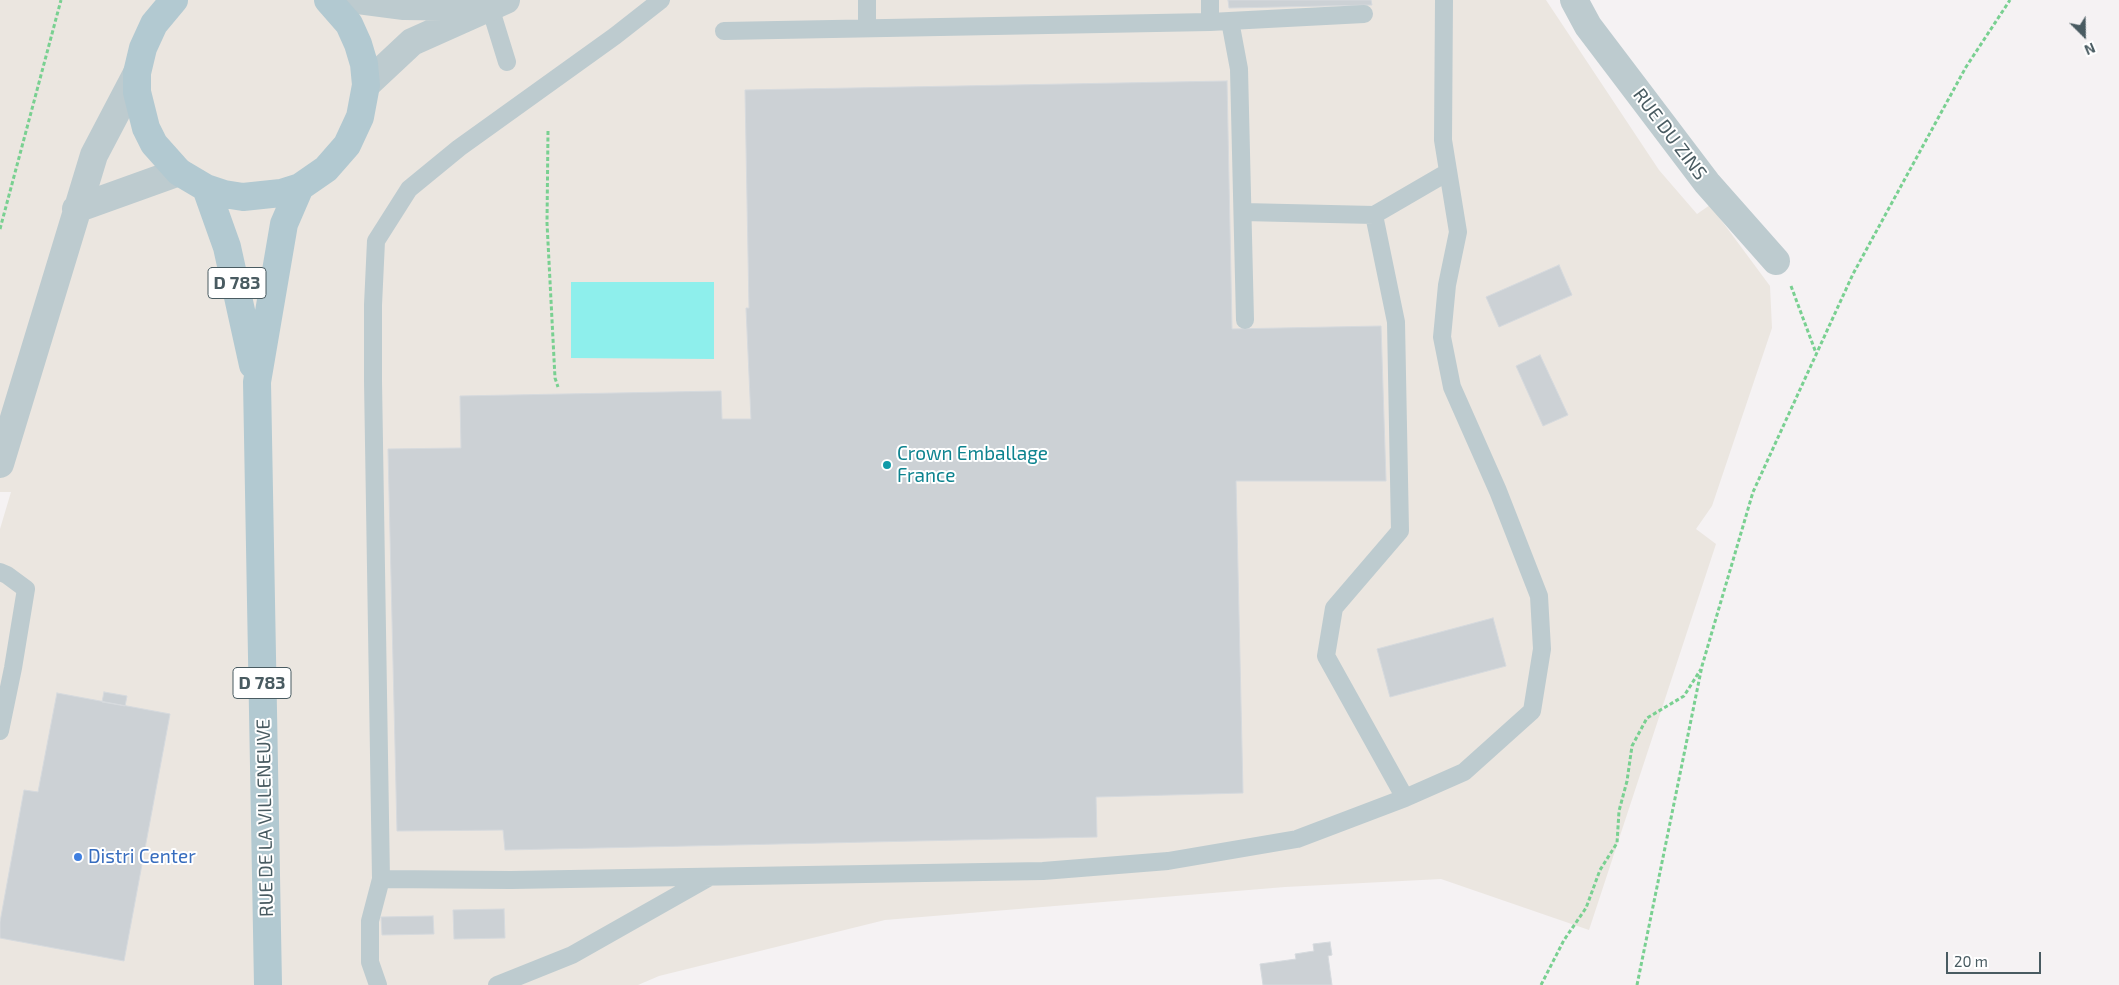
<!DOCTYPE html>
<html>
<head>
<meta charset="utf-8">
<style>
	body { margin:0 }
	#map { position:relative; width:2119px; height:985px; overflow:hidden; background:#f5f2f3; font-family:"Exo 2",sans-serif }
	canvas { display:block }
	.north { position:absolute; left:2059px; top:10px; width:50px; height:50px; -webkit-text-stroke:4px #fff; paint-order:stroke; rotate:157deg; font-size:14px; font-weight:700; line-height:20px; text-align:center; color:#495b61 }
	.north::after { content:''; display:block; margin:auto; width:18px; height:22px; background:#495b61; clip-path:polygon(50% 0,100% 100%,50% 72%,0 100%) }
	.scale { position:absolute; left:1946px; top:952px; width:95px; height:22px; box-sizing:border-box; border:2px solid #495b61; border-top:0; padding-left:6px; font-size:15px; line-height:18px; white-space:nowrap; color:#495b61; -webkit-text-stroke:4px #fff; paint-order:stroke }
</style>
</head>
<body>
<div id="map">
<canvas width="2119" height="985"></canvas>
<div class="north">N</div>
<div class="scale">20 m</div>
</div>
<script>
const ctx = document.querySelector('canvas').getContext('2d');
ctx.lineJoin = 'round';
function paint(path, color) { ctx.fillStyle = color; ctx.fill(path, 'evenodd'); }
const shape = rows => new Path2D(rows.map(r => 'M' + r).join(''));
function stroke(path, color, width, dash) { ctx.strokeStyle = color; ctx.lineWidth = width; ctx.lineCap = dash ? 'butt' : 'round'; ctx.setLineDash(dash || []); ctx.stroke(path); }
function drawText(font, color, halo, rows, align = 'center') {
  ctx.font = font + ' "Exo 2",sans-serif'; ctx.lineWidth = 4; ctx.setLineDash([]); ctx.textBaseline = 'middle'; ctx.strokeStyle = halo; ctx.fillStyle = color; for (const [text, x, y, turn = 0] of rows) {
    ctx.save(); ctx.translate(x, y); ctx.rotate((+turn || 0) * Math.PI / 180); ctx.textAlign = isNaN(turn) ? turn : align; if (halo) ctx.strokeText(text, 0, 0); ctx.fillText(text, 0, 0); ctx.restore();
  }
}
paint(shape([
	[0,0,1546,0,1659,170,1697,214,1710,205,1770,286,1772,328,1712,506,1696,529,1716,544,1589,930,1441,879,1285,887,885,920,659,976,638,985,0,985,0,529,11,492,0,492]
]), '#ebe6e0');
paint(shape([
	[571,282,714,282,714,359,571,358]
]), '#8eefec');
const building = shape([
	[1228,0,1371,0,1372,5,1229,8,1228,0],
	[1227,81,1232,329,1381,326,1386,481,1236,481,1243,793,1096,797,1097,837,505,850,503,830,397,831,388,449,461,448,460,396,721,391,722,419,751,419,746,308,749,308,745,90,1227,81],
	[1559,265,1572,295,1499,327,1486,297,1559,265],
	[1540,355,1568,415,1543,426,1516,366,1540,355],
	[1493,618,1506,666,1390,697,1377,649,1493,618],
	[104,692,127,696,125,706,102,702,104,692],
	[57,693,170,714,124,961,0,938,0,922,24,790,38,792,57,693],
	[504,909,505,938,454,939,453,910,504,909],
	[433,916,434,934,382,935,381,917,433,916],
	[1330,942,1332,955,1328,956,1332,985,1263,985,1260,964,1296,959,1295,954,1314,951,1313,944,1330,942]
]);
paint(building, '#ccd1d5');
stroke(building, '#d6dade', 1);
stroke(shape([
	[548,131,547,223,555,378,558,387],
	[0,229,61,0],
	[1791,286,1816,353],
	[1541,985,1564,940,1586,908,1600,870,1617,843,1619,811,1627,781,1632,746,1647,718,1684,696,1701,669],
	[1637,985,1702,666,1753,492,1853,274,1966,67,2010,0]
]), '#79d091', 3, [4, 2.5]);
stroke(shape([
	[661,0,615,36,459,148,409,189,376,241,373,305,373,381,381,879,511,880,1043,871,1168,861,1297,839,1405,798,1464,772,1532,711,1542,649,1539,596,1498,491,1452,387,1442,337,1447,285,1458,232,1443,140,1444,0],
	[867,0,867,28],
	[1210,0,1210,22],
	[490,7,507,62],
	[1230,21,1239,69,1245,320],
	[724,31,1210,22,1364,14],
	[1243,212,1374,215],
	[0,572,7,575,26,589,13,668,0,731],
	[1405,798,1326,656,1334,608,1400,531,1396,322,1374,215,1448,172],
	[378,985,370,962,370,921,381,879],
	[497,985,572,955,708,878]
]), '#bdcbcf', 18);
stroke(shape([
	[358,0,404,6,481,7],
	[1574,0,1588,26,1707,183,1776,261],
	[366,85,412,42,506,0],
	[76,209,179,172],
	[0,464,94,155,137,73]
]), '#bdcbcf', 28);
stroke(shape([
	[174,0,154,24,143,48,137,73,137,92,146,128,154,144,179,172,206,188,224,194,243,197,281,193,300,187,326,169,347,145,360,117,366,85,364,64,358,44,349,24,328,0],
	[206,188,227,247,253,365],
	[268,985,257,382,284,224,300,187]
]), '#b2c9d1', 28);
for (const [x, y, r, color] of [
	[887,465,5,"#0f9aa8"],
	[78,857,5,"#3f7fe0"]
]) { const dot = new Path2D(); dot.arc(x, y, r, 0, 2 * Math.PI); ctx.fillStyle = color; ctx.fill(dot); stroke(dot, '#fff', 2); }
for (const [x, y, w] of [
	[237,283,58],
	[262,683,58]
]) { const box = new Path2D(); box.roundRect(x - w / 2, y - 15.5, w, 31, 4); ctx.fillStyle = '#fff'; ctx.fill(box); stroke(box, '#495b61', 1); }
drawText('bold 18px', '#495b61', null, [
	["D 783",237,283],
	["D 783",262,683]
]);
drawText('19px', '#495b61', '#fff', [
	["RUE DU ZINS",1670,134,53],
	["RUE DE LA VILLENEUVE",265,818,-91]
]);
drawText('19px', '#0d838f', '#fff', [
	["Crown Emballage",897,454],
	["France",897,476]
], 'left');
drawText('19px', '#366cbe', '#fff', [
	["Distri Center",88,857]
], 'left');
</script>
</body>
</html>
